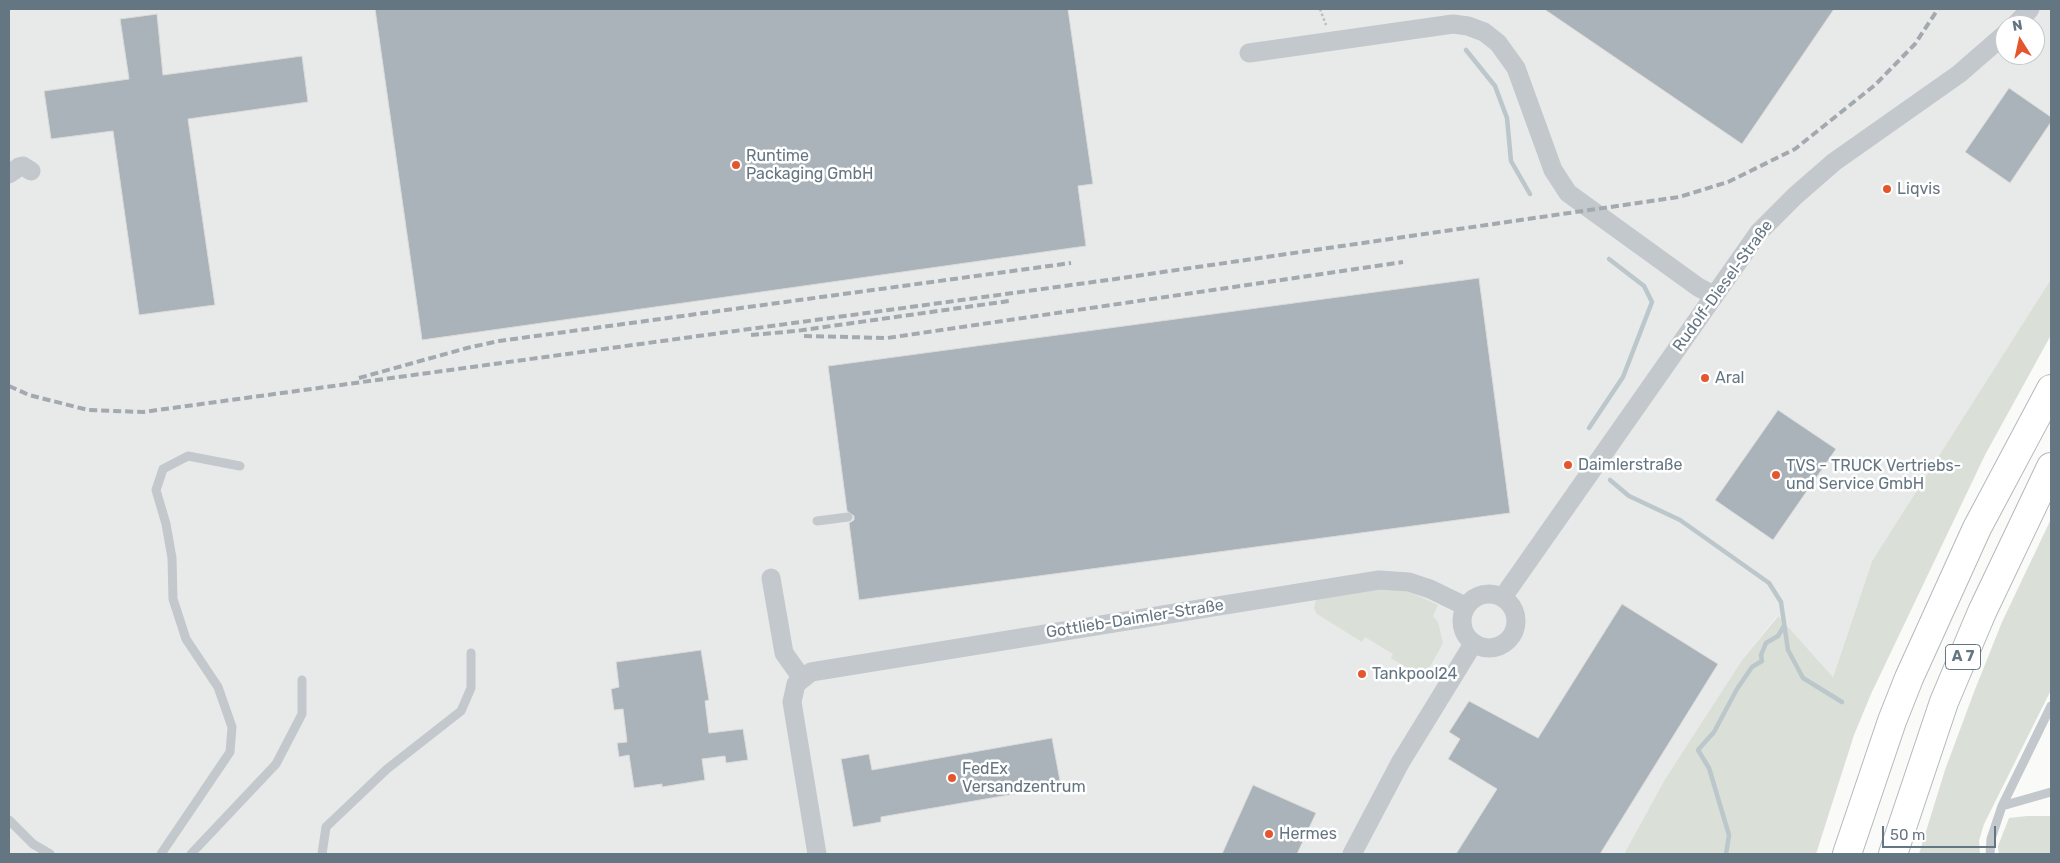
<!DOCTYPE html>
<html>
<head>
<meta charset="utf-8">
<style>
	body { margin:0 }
	#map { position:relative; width:2060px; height:863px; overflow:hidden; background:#fafaf8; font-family:Rubik,sans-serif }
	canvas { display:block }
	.frame { position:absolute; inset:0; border:10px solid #657683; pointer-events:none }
	.north { position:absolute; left:1995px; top:15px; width:50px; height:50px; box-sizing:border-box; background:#fff; border:1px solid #c1c8cd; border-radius:50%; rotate:350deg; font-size:14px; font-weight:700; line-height:20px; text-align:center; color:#657683 }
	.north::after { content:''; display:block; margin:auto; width:18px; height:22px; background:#e4572e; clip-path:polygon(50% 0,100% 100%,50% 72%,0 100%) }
	.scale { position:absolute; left:1882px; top:826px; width:114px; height:22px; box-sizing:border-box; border:2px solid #657683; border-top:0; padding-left:6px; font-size:15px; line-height:18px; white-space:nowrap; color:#657683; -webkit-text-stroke:4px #fff; paint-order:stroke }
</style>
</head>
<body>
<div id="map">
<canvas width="2060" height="863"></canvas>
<div class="frame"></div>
<div class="north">N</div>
<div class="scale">50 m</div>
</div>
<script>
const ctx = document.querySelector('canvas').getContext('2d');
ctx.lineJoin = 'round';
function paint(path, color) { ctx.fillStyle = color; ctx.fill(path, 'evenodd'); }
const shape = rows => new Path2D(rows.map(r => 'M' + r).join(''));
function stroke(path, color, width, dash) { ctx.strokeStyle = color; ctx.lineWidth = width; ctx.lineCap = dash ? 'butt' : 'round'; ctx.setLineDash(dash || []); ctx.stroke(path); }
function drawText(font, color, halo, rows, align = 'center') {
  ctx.font = font + ' Rubik,sans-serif'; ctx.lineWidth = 5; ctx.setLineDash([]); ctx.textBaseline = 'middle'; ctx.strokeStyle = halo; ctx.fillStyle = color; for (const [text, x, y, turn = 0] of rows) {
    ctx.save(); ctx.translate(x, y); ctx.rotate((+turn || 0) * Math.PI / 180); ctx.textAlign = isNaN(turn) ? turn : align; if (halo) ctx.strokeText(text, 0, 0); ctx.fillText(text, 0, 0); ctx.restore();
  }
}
paint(shape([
	[9,9,2051,9,2051,279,1872,561,1833,677,1777,616,1742,660,1665,779,1624,854,9,854],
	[2005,25,2035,25,2035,55,2005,55]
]), '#e8e9e9');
paint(shape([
	[2051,279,2051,335,1985,455,1871,694,1854,735,1816,854,1624,854,1665,779,1742,660,1778,616,1833,677,1872,561],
	[2051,519,2051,690,1984,824,1979,841,1980,854,1919,854,1945,770,1974,692,2002,622],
	[1382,587,1403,589,1438,605,1433,616,1438,622,1443,643,1426,674,1415,673,1391,658,1393,654,1365,637,1362,642,1317,614,1314,608,1316,600,1322,596],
	[2027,816,2051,816,2051,854,1999,854,1998,846,2009,818]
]), '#dadfd7');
stroke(shape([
	[1466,50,1495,86,1507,118,1511,161,1530,194],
	[1589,428,1623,377,1652,302,1644,286,1609,259],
	[1610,480,1629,496,1680,520,1769,583,1781,602,1788,650,1803,678,1842,702],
	[1726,854,1729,835,1709,768,1698,750,1714,732,1737,689,1752,667,1762,661,1761,655,1766,643,1778,636,1784,626]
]), '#bbc7cb', 4.5);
const building = shape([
	[375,9,1068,9,1093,184,1078,186,1086,246,422,340,375,9],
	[1544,9,1834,9,1742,144,1544,9],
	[157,14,163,75,302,56,308,102,188,119,215,305,139,315,113,131,51,139,44,91,129,79,120,19,157,14],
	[2009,88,2051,117,2051,122,2010,183,1965,152,2009,88],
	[1479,278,1510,513,859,600,849,523,854,520,854,516,847,511,828,366,1479,278],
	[1778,410,1836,449,1773,540,1715,500,1778,410],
	[1622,604,1718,664,1600,854,1456,854,1497,789,1448,759,1460,739,1449,732,1469,701,1538,738,1622,604],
	[701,650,709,700,705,701,709,733,743,729,748,760,726,763,725,756,702,759,705,780,662,787,662,784,634,788,629,755,619,757,617,743,627,742,623,709,614,710,611,689,619,687,616,662,701,650],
	[1052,738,1061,786,881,817,881,822,853,827,841,759,869,754,872,770,1052,738],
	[1253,785,1316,813,1297,854,1222,854,1253,785]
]);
paint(building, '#aab3b9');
stroke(building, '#dcdcda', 1);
const highway = shape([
	[1847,854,1892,721,1909,678,1977,528,2051,389],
	[1893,854,1944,702,1982,612,2051,467]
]);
stroke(highway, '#b4b9bd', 30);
stroke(shape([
	[1320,9,1326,25]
]), '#bbbfc2', 2.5, [2.5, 2.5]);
stroke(shape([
	[817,521,848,517],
	[2002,806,2051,792],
	[9,820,33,844,50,854],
	[161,854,230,752,232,727,218,687,186,639,173,599,172,558,166,524,156,490,163,469,188,456,240,466],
	[191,854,276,764,302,714,302,680],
	[322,854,326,827,387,769,461,711,471,688,471,653],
	[1990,854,1991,839,2002,806,2051,706]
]), '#c3c8cc', 9);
stroke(shape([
	[2015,25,2030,9],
	[1249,53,1453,24,1468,26,1484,32,1498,43,1516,68,1553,170,1568,193,1698,287,1713,295],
	[9,174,19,167,23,166,31,171],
	[771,578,784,653,801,677],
	'1462 621a27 27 0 1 1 54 0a27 27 0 1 1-54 0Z',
	[1503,597,1759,232,1795,196,1834,162,1959,74,2005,34],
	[817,854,792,702,796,684,811,672,1379,580,1409,582,1430,589,1465,606],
	[1352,854,1400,763,1473,644]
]), '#c3c8cc', 19);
stroke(highway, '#fff', 28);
stroke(shape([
	[751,335,796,331,1009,301],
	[804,336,887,338,1403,262],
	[359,378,467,348,499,341,1071,263],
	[9,386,29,395,88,410,143,412,1108,280,1679,197,1728,182,1795,149,1875,85,1915,44,1938,9]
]), '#a2aab0', 4, [8, 4]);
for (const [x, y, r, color] of [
	[736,165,5,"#e4572e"],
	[1887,189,5,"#e4572e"],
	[1705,378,5,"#e4572e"],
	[1568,465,5,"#e4572e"],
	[1776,475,5,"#e4572e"],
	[1362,674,5,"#e4572e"],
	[952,778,5,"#e4572e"],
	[1269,834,5,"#e4572e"]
]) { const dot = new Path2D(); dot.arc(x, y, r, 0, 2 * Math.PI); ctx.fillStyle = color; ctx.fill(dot); stroke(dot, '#fff', 2); }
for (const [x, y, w] of [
	[1963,657,35]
]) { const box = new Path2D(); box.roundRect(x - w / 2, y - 12.5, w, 25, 4); ctx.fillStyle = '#fff'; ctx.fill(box); stroke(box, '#657683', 1); }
drawText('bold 15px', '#657683', null, [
	["A 7",1963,657]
]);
drawText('16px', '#657683', '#fff', [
	["Runtime",746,156],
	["Packaging GmbH",746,174],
	["Liqvis",1897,189],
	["Aral",1715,378],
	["Daimlerstraße",1578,465],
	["TVS - TRUCK Vertriebs-",1786,466],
	["und Service GmbH",1786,484],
	["Tankpool24",1372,674],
	["FedEx",962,769],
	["Versandzentrum",962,787],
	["Hermes",1279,834]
], 'left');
drawText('16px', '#657683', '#fff', [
	["Rudolf-Diesel-Straße",1723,286,-54],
	["Gottlieb-Daimler-Straße",1135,619,-9]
]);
</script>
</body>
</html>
